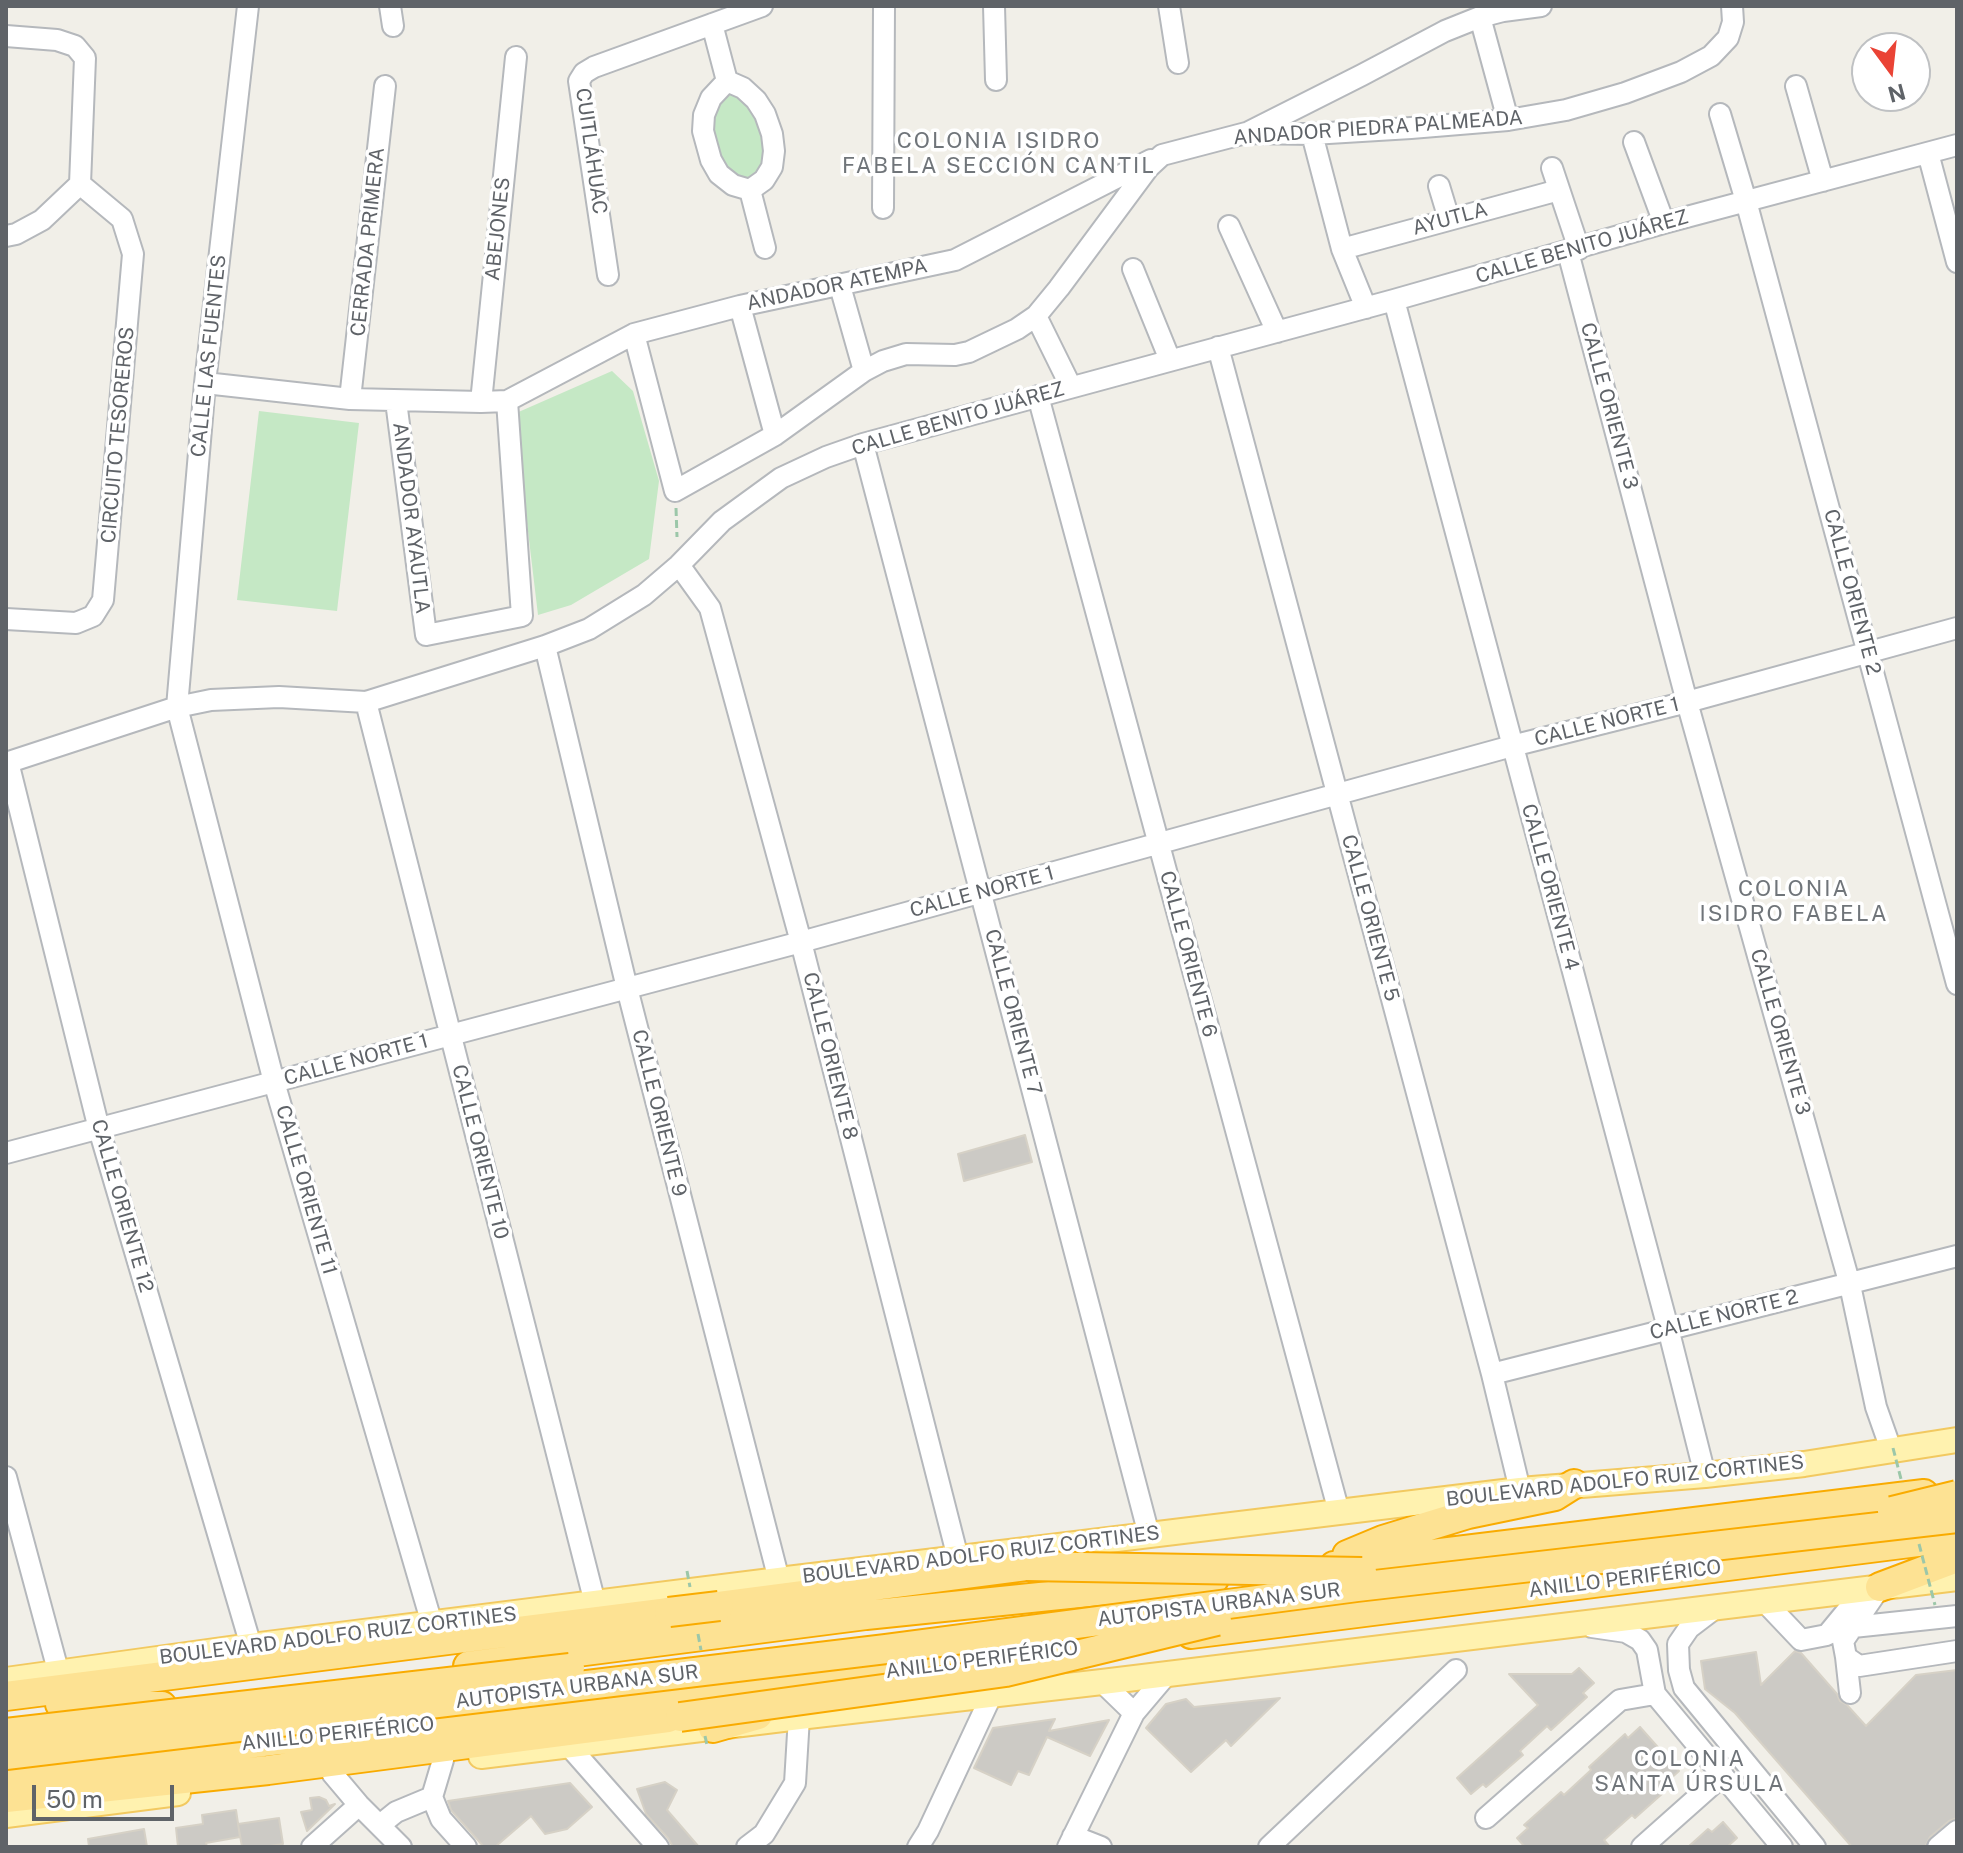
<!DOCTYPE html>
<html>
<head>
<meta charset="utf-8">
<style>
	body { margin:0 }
	#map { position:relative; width:1963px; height:1853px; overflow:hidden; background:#f1efe8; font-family:"Public Sans",sans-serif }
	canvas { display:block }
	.frame { position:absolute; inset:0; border:8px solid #5f6368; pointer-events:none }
	.north { position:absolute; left:1851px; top:32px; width:80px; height:80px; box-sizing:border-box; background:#fff; border:2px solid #bfc1c3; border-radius:50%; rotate:165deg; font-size:22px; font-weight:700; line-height:32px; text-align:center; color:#5f6368 }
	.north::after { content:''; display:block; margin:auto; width:28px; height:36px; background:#ea4335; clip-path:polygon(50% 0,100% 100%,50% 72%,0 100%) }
	.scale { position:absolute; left:32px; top:1785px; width:142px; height:36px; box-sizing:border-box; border:4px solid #5f6368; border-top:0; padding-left:10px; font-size:24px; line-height:28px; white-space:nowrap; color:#5f6368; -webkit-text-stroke:6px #fff; paint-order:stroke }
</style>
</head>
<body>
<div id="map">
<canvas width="1963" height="1853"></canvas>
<div class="frame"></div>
<div class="north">N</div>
<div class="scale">50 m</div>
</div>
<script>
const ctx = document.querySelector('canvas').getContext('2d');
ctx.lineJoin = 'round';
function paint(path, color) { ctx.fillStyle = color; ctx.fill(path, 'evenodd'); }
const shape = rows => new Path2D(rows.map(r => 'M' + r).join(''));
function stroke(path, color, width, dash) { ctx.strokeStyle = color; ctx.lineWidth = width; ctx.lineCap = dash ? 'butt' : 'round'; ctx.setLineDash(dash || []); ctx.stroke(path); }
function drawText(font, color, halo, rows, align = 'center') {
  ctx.font = font + ' "Public Sans",sans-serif'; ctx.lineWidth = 7; ctx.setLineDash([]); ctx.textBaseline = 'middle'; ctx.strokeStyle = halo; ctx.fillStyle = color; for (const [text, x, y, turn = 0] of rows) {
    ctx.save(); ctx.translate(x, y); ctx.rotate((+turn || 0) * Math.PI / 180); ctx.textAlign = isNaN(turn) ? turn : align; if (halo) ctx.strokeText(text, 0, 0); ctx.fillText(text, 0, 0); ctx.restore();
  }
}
paint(shape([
	[732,94,747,100,767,138,762,174,742,181,732,173,721,159,714,143,713,121,719,102],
	[612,371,633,391,659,481,649,559,571,605,538,615,514,414],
	[259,411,359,423,337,611,237,600]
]), '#c5e8c5');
const building = shape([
	[1025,1135,1032,1162,964,1181,958,1154,1025,1135],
	[1795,1651,1801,1653,1837,1694,1840,1701,1847,1705,1866,1726,1916,1675,1957,1670,1957,1818,1949,1821,1930,1837,1925,1847,1852,1847,1735,1713,1705,1689,1701,1661,1756,1652,1761,1685,1795,1651],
	[1579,1668,1594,1683,1583,1693,1587,1697,1551,1730,1547,1726,1520,1751,1523,1755,1486,1787,1483,1784,1471,1794,1457,1778,1538,1705,1509,1674,1572,1674,1579,1668],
	[1280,1698,1231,1746,1226,1740,1191,1772,1146,1728,1166,1704,1186,1699,1194,1707,1280,1698],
	[1055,1719,1049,1731,1109,1720,1090,1756,1047,1737,1029,1775,1018,1771,1011,1785,974,1768,993,1728,1055,1719],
	[1640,1727,1679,1771,1668,1781,1672,1785,1635,1818,1632,1815,1604,1840,1610,1847,1525,1847,1517,1838,1528,1828,1524,1825,1561,1792,1564,1795,1591,1770,1589,1767,1625,1734,1628,1738,1640,1727],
	[665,1782,677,1790,667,1810,699,1847,673,1847,668,1838,646,1814,637,1789,665,1782],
	[570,1783,592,1807,567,1829,545,1834,531,1816,495,1847,484,1847,451,1810,448,1801,570,1783],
	[319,1797,326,1800,329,1806,335,1804,307,1831,301,1812,312,1810,310,1798,319,1797],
	[236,1810,240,1837,206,1843,207,1847,178,1847,176,1828,203,1824,202,1815,236,1810],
	[279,1818,283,1844,263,1847,242,1847,238,1824,279,1818],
	[1723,1822,1737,1838,1727,1847,1688,1847,1708,1829,1712,1832,1723,1822],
	[144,1829,147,1847,89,1847,88,1839,144,1829]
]);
paint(building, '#cccac5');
stroke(building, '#d6d1c6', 2);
const minor = shape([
	[248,6,205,383,177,707,274,1082,432,1624],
	[390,6,393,26],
	[994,6,996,80],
	[1169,6,1178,63],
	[1480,17,1508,120],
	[712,24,727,81],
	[6,36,57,40,75,46,85,58,80,184,42,220,16,234,6,236],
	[727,81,743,88,756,100,765,114,772,134,774,151,772,167,764,180,750,190,733,185,719,174,711,160,703,131,704,115,711,98,727,81],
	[1796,86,1823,181],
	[1720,114,1746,201,1957,984],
	[1249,132,1362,75,1445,31,1480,17,1503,11,1541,6],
	[1312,134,1342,249,1366,308],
	[1634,142,1664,223],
	[1928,153,1957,262],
	[1552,168,1579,249],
	[1439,186,1449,219],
	[750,190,765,248],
	[883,208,884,6],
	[1229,226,1277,332],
	[1342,249,1559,190],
	[1568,252,1687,702,1850,1285,1876,1407,1888,1441],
	[1133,269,1170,360],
	[608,275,579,81,584,73,594,67,762,6],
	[840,286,864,371],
	[1394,300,1668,1328,1705,1475],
	[740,306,775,435],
	[1036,316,1071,387],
	[634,334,675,491,775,435,864,371,883,361,906,354,955,355,969,352,1017,329,1036,316,1059,288,1148,168,1162,155,1246,133,1312,134,1411,128,1508,120,1566,110,1625,93,1681,72,1711,56,1728,38,1733,22,1732,6],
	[1218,347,1492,1374,1520,1490],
	[205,383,350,399,481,402,507,401,634,334,740,306,955,260,1151,160],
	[1038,396,1339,1512],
	[350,399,385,86],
	[396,401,426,635,522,616,507,401],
	[481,402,516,57],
	[863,444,1149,1535],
	[679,565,710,608,801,942,958,1558],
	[6,619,76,623,93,616,103,600,133,254,122,219,80,184],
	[545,646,627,988,779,1580],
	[366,702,595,1603],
	[8,762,99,1129,251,1646],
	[6,763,177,707,211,700,279,697,366,702,545,646,589,629,644,595,679,565,722,521,781,478,826,457,863,444,1394,300,1664,223,1957,145],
	[6,1153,801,942,1512,746,1687,702,1957,628],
	[1492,1374,1957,1256],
	[6,1477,59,1674],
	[1880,1587,1843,1641,1846,1657,1859,1666,1957,1651],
	[1764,1601,1801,1640,1827,1635,1865,1589],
	[1718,1606,1689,1628,1678,1644,1679,1670,1684,1688,1815,1847],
	[1592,1627,1626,1632,1640,1640,1647,1650,1655,1694,1782,1847],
	[1853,1627,1957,1616],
	[1846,1657,1850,1693],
	[1102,1682,1134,1713],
	[569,1746,658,1847],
	[443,1760,432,1797,441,1819,466,1847],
	[332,1773,359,1805,401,1847],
	[1486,1818,1620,1700,1655,1694],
	[380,1825,396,1812,432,1797],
	[1073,1836,1101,1847],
	[312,1847,359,1805],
	[747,1847,764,1834,795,1783,799,1717],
	[918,1847,928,1831,992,1694],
	[1068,1847,1134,1713,1167,1674],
	[1269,1847,1456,1670],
	[1642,1847,1723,1775],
	[1938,1847,1957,1831]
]);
const major = shape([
	[6,1680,251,1646,779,1580,1520,1490,1705,1475,1804,1464,1957,1440],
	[481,1756,799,1717,1102,1682,1957,1578],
	[6,1815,178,1793]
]);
const highway = shape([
	[1347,1555,1383,1540,1468,1514,1555,1496,1574,1484],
	[1334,1566,1924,1494],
	[1880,1587,1957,1558],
	[719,1606,1026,1566],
	[1191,1634,1957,1537],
	[468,1666,866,1615,1214,1579],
	[6,1696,669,1612],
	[60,1704,162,1706],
	[713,1728,758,1715],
	[6,1773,387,1727,693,1697,1046,1652],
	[6,1798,268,1770,668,1718]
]);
stroke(minor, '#b5b8bc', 24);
stroke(major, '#f2c960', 28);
stroke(highway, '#f9ab00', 32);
stroke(shape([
	[676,508,677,537]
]), '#9cc7a9', 3, [8, 4]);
stroke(minor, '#fff', 20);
stroke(major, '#fff2af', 24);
stroke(highway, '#fde293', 28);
const highwayBridge = shape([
	[1892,1511,1957,1495],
	[1026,1566,1362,1572],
	[669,1612,719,1606],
	[680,1717,1006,1672,1217,1621],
	[6,1733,570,1668],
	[6,1755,886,1649,1357,1587,1957,1518]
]);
stroke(highwayBridge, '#f9ab00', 32, []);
stroke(shape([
	[1893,1448,1902,1483],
	[1919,1544,1935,1605],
	[687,1571,690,1587],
	[698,1634,701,1650],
	[705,1736,707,1745]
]), '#9cc7a9', 3, [8, 4]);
stroke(highwayBridge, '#fde293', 28);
drawText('20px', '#5f6368', '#fff', [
	["ANDADOR PIEDRA PALMEADA",1378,128,-4],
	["CUITLÁHUAC",591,151,82],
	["AYUTLA",1450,219,-15],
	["ABEJONES",498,229,-84],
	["CERRADA PRIMERA",368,242,-84],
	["CALLE BENITO JUÁREZ",1582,247,-16],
	["ANDADOR ATEMPA",837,285,-12],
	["CALLE LAS FUENTES",209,356,-84],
	["CALLE ORIENTE 3",1609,406,75],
	["CALLE BENITO JUÁREZ",958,419,-16],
	["CIRCUITO TESOREROS",118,435,-85],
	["ANDADOR AYAUTLA",411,518,83],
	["CALLE ORIENTE 2",1852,592,75],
	["CALLE NORTE 1",1607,722,-14],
	["CALLE ORIENTE 4",1550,887,75],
	["CALLE NORTE 1",982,892,-15],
	["CALLE ORIENTE 5",1370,918,75],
	["CALLE ORIENTE 6",1188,954,75],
	["CALLE ORIENTE 7",1013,1012,75],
	["CALLE ORIENTE 3",1780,1032,74],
	["CALLE ORIENTE 8",830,1056,76],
	["CALLE NORTE 1",356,1060,-15],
	["CALLE ORIENTE 9",659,1113,76],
	["CALLE ORIENTE 10",480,1152,76],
	["CALLE ORIENTE 11",306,1190,74],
	["CALLE ORIENTE 12",122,1206,74],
	["CALLE NORTE 2",1724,1315,-14],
	["BOULEVARD ADOLFO RUIZ CORTINES",1625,1481,-6],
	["BOULEVARD ADOLFO RUIZ CORTINES",981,1555,-7],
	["ANILLO PERIFÉRICO",1625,1579,-7],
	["AUTOPISTA URBANA SUR",1219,1605,-7],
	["BOULEVARD ADOLFO RUIZ CORTINES",338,1636,-7],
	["ANILLO PERIFÉRICO",982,1660,-7],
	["AUTOPISTA URBANA SUR",577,1687,-7],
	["ANILLO PERIFÉRICO",338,1734,-6]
]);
ctx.letterSpacing = '2px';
drawText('22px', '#70757a', '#fff', [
	["COLONIA ISIDRO",999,141],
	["FABELA SECCIÓN CANTIL",999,166],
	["COLONIA",1794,889],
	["ISIDRO FABELA",1794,914],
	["COLONIA",1690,1759],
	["SANTA ÚRSULA",1690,1784]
]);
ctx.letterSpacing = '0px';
</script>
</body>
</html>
